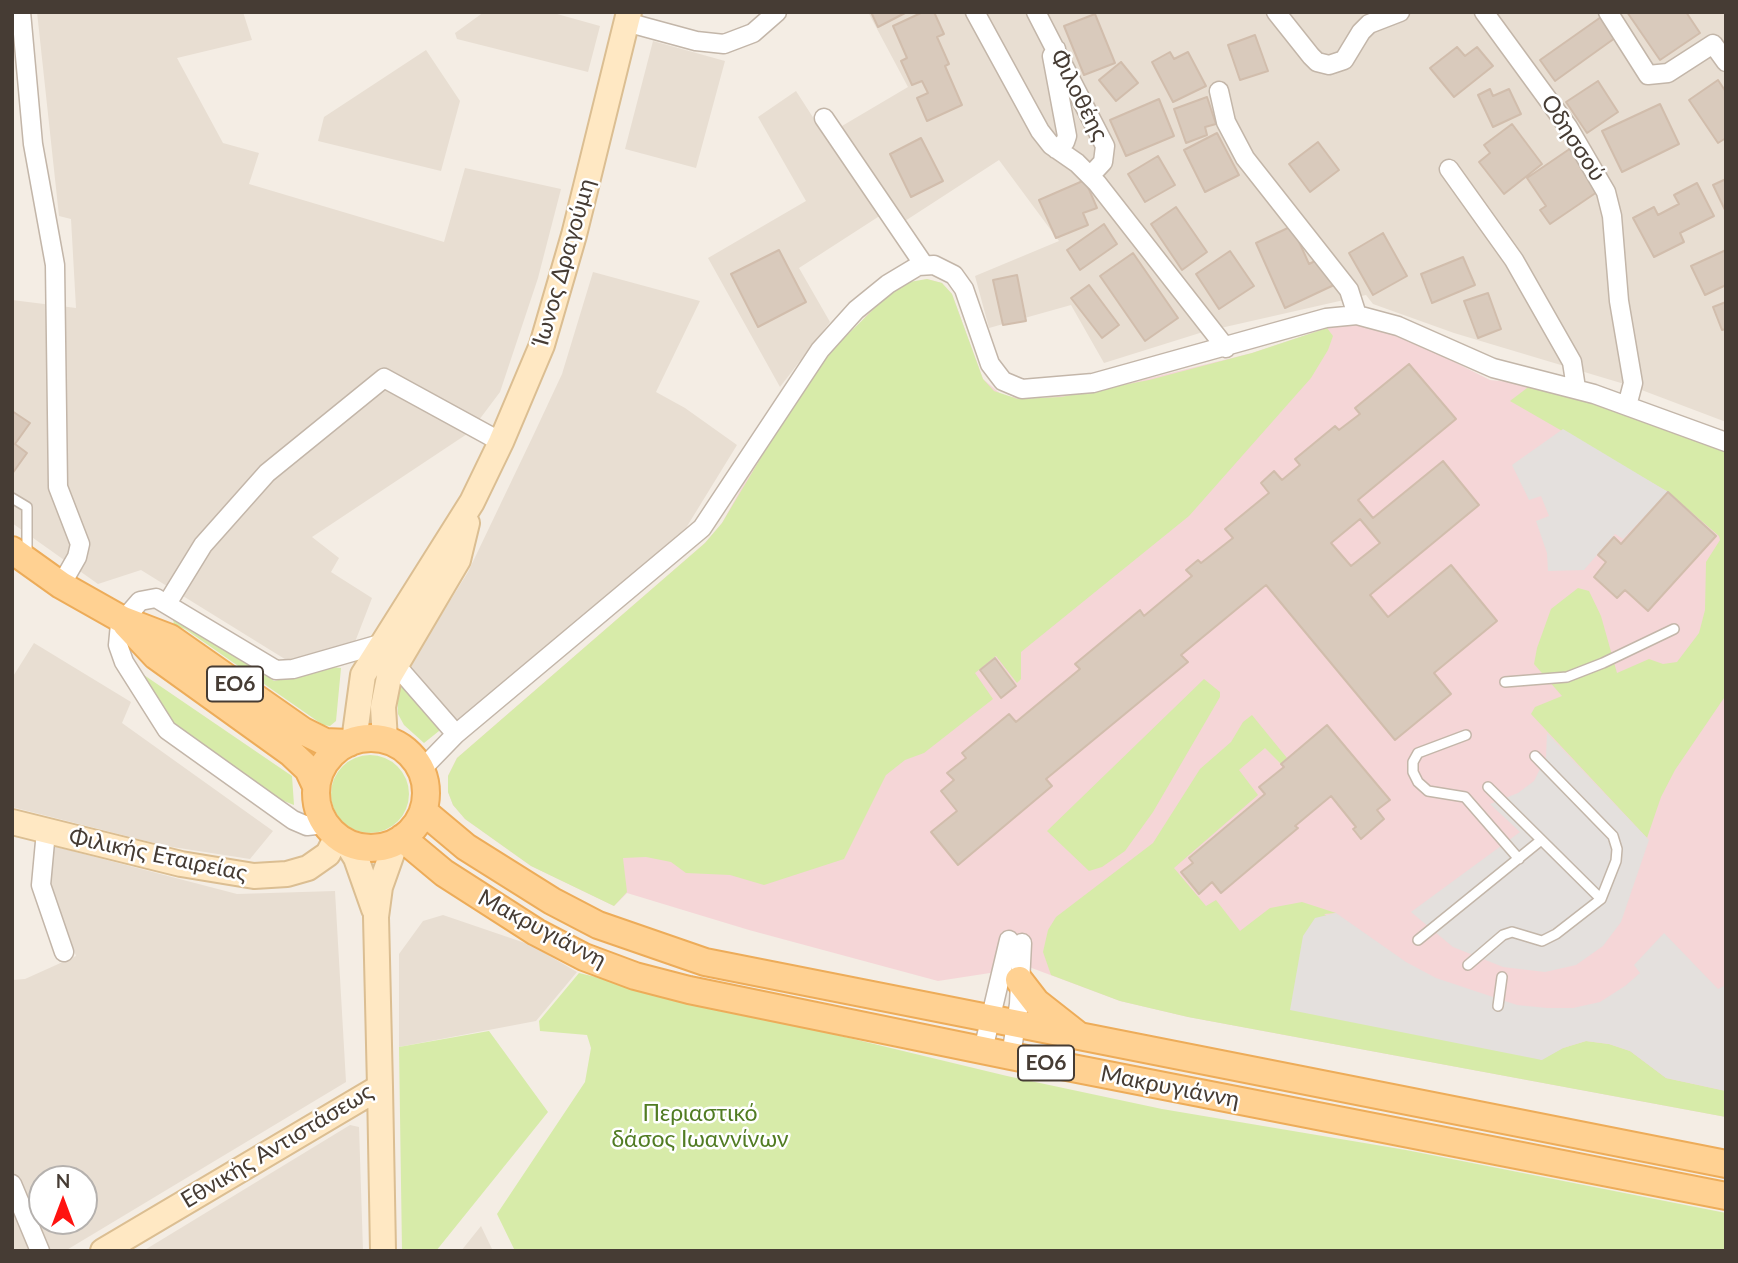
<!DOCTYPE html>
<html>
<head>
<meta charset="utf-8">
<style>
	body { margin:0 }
	#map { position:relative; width:1738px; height:1263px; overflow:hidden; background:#f4ede4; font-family:Lato,sans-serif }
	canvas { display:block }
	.frame { position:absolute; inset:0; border:14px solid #463c34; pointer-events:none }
	.north { position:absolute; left:28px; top:1165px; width:70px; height:70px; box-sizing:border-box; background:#fff; border:2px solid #b5b1ae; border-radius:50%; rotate:0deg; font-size:19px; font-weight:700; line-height:28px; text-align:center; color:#463c34 }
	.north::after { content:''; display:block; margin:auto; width:24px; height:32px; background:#ff1310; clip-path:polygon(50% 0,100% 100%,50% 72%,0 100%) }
</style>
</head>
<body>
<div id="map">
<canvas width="1738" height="1263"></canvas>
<div class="frame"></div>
<div class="north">N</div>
</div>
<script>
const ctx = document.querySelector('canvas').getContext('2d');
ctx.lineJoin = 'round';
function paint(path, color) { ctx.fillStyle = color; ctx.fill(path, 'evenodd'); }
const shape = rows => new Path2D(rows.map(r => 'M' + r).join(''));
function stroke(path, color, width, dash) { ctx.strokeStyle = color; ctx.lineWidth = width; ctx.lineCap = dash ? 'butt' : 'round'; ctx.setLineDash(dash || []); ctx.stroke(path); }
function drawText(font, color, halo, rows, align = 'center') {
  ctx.font = font + ' Lato,sans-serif'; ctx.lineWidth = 5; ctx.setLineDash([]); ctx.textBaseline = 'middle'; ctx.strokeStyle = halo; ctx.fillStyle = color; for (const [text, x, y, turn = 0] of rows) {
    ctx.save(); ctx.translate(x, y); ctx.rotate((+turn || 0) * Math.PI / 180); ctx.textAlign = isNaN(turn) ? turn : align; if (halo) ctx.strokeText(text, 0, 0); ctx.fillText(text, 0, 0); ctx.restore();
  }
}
paint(shape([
	[37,12,243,12,252,40,177,58,223,143,259,153,249,184,444,242,465,168,561,189,538,278,500,392,470,432,312,537,339,558,331,572,372,598,355,642,288,661,141,570,98,584,12,523,12,300,76,308,71,219,59,216],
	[484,12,550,12,600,26,588,72,457,39,455,33],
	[868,12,1726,12,1726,422,1631,386,1454,333,1373,304,1366,295,1203,332,1104,363,1071,305,989,328,975,276,1059,241,999,160,905,221,895,206,799,268,830,322,780,387,708,258,806,201,758,117,796,91,825,136,908,87],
	[653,41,725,61,696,168,625,149],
	[426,50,460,101,441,171,318,141,324,117],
	[593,272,700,301,656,392,685,408,737,445,686,528,458,722,410,665,468,572,533,436,562,374],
	[34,643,131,702,122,723,273,831,250,859,166,846,12,807,12,678],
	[53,846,237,894,335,891,346,1082,65,1251,12,1251,12,980,25,979,76,956,49,878],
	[42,1179,84,1179,84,1221,42,1221],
	[443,915,531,945,577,972,536,1021,399,1047,399,954,423,921],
	[350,1125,359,1127,363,1251,143,1251],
	[481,1226,493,1251,461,1251]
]), '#e8ded2');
paint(shape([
	[927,279,942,283,952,294,983,379,1003,396,1035,399,1097,391,1252,353,1327,328,1355,324,1399,334,1490,380,1540,385,1726,449,1726,1117,1188,1017,1120,1001,1029,967,938,981,749,930,627,893,614,906,531,866,465,819,453,805,448,792,448,776,457,758,705,543,722,523,757,460,871,309,901,287]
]), '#f5d6d7');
paint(shape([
	[927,279,942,283,952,294,983,379,994,391,1018,399,1061,397,1149,380,1252,353,1327,328,1333,336,1328,350,1311,378,1189,516,1021,652,1021,679,1017,683,996,656,975,673,993,699,924,753,905,760,886,775,844,859,764,885,730,875,686,873,671,862,646,857,623,858,627,892,614,906,531,866,465,819,453,805,448,792,448,776,457,758,705,543,722,523,809,377,831,351,887,296,909,282],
	[1531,385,1560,391,1726,449,1726,695,1675,770,1661,797,1647,838,1531,714,1535,707,1562,696,1534,664,1537,648,1551,609,1578,588,1589,591,1601,616,1617,673,1649,659,1663,664,1677,662,1699,633,1705,610,1706,562,1720,540,1719,536,1668,492,1510,401],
	[173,619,185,621,274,681,332,667,341,668,336,721,330,726,323,725,185,629,174,625],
	[141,673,292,776,294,805,276,798,172,723],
	[1204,679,1220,692,1220,697,1153,812,1125,851,1102,867,1089,871,1047,831],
	[403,683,439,726,439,731,424,743,404,725,398,714,397,692],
	[1252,715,1287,758,1281,764,1265,748,1239,770,1258,795,1174,868,1206,906,1216,900,1240,931,1270,908,1302,902,1336,913,1324,914,1541,1060,1563,1048,1586,1041,1609,1044,1630,1051,1666,1078,1726,1091,1726,1117,1188,1017,1120,1001,1051,975,1043,952,1048,930,1056,917,1153,843,1200,769,1231,742,1243,722],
	'331 794a39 39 0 1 1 78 0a39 39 0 1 1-78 0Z',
	[579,973,1007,1076,1162,1109,1406,1150,1726,1213,1726,1251,515,1251,497,1214,585,1082,591,1048,587,1035,540,1031,539,1021],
	[489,1031,548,1112,436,1251,402,1251,399,1047]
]), '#d7eba9');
paint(shape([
	[1563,429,1668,492,1623,539,1615,534,1584,570,1548,571,1547,553,1536,521,1549,516,1541,496,1529,500,1512,465],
	[1547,733,1649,840,1621,922,1603,946,1576,965,1545,972,1503,967,1453,947,1411,912,1520,832,1490,804,1518,793,1534,781,1546,757],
	[1336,913,1406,962,1436,978,1517,1005,1547,1008,1573,1008,1600,1002,1625,986,1640,973,1634,965,1664,933,1718,989,1726,985,1726,1091,1666,1078,1630,1051,1609,1044,1586,1041,1563,1048,1542,1060,1290,1010,1303,936,1315,918]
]), '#e4e0dd');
const building = shape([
	[871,12,907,12,878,27,871,12],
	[923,12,934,12,944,34,937,37,949,64,945,66,962,105,927,121,917,98,928,93,922,81,912,85,901,61,907,58,893,26,923,12],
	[1627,12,1686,12,1700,33,1660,60,1627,12],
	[1095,14,1115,63,1084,75,1064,26,1095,14],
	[1601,17,1615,38,1555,81,1540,60,1601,17],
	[1255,35,1268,71,1240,80,1228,45,1255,35],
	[1457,47,1465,56,1477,47,1493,66,1454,97,1430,68,1457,47],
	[1170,52,1174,59,1188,52,1206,86,1173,102,1152,62,1170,52],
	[1121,62,1138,83,1116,101,1099,80,1121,62],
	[1718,80,1726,92,1726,138,1718,143,1689,100,1718,80],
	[1598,81,1618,112,1587,133,1566,102,1598,81],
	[1490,89,1493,96,1509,89,1521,114,1493,127,1478,95,1490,89],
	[1207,97,1216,124,1205,127,1207,135,1186,143,1174,109,1207,97],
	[1159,99,1174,136,1126,156,1110,120,1159,99],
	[1660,104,1679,144,1622,172,1602,131,1660,104],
	[1512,124,1542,164,1504,194,1479,162,1490,153,1484,145,1512,124],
	[1217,133,1239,175,1205,192,1184,150,1217,133],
	[921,138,943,181,911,197,890,154,921,138],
	[1318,142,1339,170,1310,192,1289,164,1318,142],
	[1571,148,1600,190,1550,224,1540,210,1546,206,1527,178,1571,148],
	[1158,156,1175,185,1145,202,1128,174,1158,156],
	[1726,179,1726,212,1713,185,1726,179],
	[1085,180,1097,208,1083,213,1088,225,1056,238,1039,200,1085,180],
	[1697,183,1714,216,1680,233,1684,242,1654,257,1633,218,1654,207,1658,215,1679,204,1674,195,1697,183],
	[1176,207,1207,252,1182,270,1151,224,1176,207],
	[1104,224,1117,244,1080,270,1067,250,1104,224],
	[1292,226,1309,264,1321,258,1334,285,1285,308,1256,243,1292,226],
	[1383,233,1407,276,1373,295,1349,253,1383,233],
	[779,250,806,302,758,327,731,274,779,250],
	[1726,250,1726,285,1705,295,1691,266,1726,250],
	[1230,251,1254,286,1219,309,1196,274,1230,251],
	[1133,253,1178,318,1145,341,1100,276,1133,253],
	[1463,257,1475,285,1432,303,1421,274,1463,257],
	[1017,275,1026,321,1003,325,993,280,1017,275],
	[1089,285,1119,325,1102,338,1071,298,1089,285],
	[1488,293,1501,329,1478,338,1464,301,1488,293],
	[1726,302,1726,329,1722,330,1713,307,1726,302],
	[1409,364,1456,419,1358,500,1373,518,1443,461,1479,505,1370,595,1388,617,1451,565,1497,621,1434,673,1451,694,1395,740,1266,585,1181,655,1188,662,1046,779,1052,786,958,865,931,832,957,811,941,791,954,780,947,773,966,758,962,753,1009,714,1016,722,1080,669,1075,664,1140,610,1144,616,1192,576,1186,570,1198,560,1201,563,1233,538,1225,529,1269,493,1261,483,1274,471,1282,480,1300,465,1295,459,1335,426,1339,430,1360,414,1355,408,1409,364],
	[1360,519,1380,543,1351,566,1331,543,1360,519],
	[12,411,30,423,15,444,27,453,12,474,12,411],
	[1668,492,1716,536,1648,611,1625,590,1617,598,1594,577,1606,562,1598,555,1614,537,1621,544,1668,492],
	[995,658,1016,686,1001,698,980,670,995,658],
	[1327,725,1390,800,1377,810,1384,819,1361,839,1353,829,1356,827,1331,796,1295,826,1298,828,1221,893,1212,882,1199,894,1181,872,1193,863,1189,858,1265,794,1259,787,1284,767,1281,764,1327,725]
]);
paint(building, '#d9cabc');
stroke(building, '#d1bdac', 2);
const lane = shape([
	[12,498,27,507,27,555],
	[1505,682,1567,677,1603,663,1674,629],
	[1466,735,1418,753,1413,762,1413,772,1418,782,1428,791,1465,797,1519,859],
	[1488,787,1601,899],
	[1418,940,1540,841],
	[1468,965,1503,935,1512,932,1542,941,1556,934,1601,899,1616,861,1617,849,1613,836,1535,756],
	[1498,1006,1502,977]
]);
const street = shape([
	[21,12,33,144,55,265,58,487,80,544,77,557,61,585],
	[975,12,1040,131,1051,145,1077,163,1097,183,1226,348],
	[1036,12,1105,146,1103,162,1090,176],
	[1276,12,1311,56,1317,62,1329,65,1344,60,1361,32,1369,24,1400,12],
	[1484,12,1568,127,1606,192,1612,216,1619,301,1633,383,1627,406],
	[1608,12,1648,75,1668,73,1713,44,1726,62],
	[626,22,696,41,724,44,753,33,777,12],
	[1219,91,1226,122,1245,158,1349,290,1357,315],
	[824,118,924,265],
	[1056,149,1065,142,1067,136,1052,56,1056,49],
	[1449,169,1514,260,1572,362,1576,388],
	[168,602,203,545,267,473,384,378,501,442],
	[395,664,456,734],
	[421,770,456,734,702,528,820,350,856,310,888,284,918,266,934,265,954,275,964,289,990,364,1003,381,1022,389,1093,383,1326,318,1357,315,1398,326,1493,368,1594,394,1726,442],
	[325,824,307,826,293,820,167,730,124,662,118,645,120,624,140,601,156,598,276,670,293,669,380,644],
	[46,831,41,885,64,952],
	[983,1050,1009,940],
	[1011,1056,1019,1004,1022,943],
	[12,1184,40,1251]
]);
const secondary = shape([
	[385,740,383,707,389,677,458,560,467,523],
	[354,741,363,675,472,502,501,442,542,345,574,235,629,12],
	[12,822,181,864,254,876,287,874,308,868,328,854,337,836],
	[346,842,356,858,374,909],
	[380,1087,383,1251],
	[103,1251,380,1087,376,917,380,887,396,842]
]);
const primary = shape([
	[12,550,61,585,123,620,170,638,303,731,325,742,349,743],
	[126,624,156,656,291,753,308,769,316,786],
	'316 793a55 55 0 1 1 110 0a55 55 0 1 1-110 0Z',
	[423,811,466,847,552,901,598,925,705,962,1726,1164],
	[402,838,444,873,536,932,584,957,635,976,689,990,1011,1056,1726,1196],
	[1019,980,1036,1002,1078,1035]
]);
stroke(lane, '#c3b6a9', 12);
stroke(street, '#c3b6a9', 21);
stroke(secondary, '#dbbe92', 28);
stroke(primary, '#edac59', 30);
stroke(lane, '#fff', 9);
stroke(street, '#fff', 18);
stroke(secondary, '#ffe8c3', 24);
stroke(primary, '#ffd192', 26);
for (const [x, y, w] of [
	[235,684,56],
	[1046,1063,56]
]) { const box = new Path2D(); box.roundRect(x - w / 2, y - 17.5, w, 35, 5); ctx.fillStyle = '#fff'; ctx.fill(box); stroke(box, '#463c34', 2); }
drawText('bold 21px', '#463c34', null, [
	["ΕΟ6",235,684],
	["ΕΟ6",1046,1063]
]);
drawText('23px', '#463c34', '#fff', [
	["Φιλοθέης",1079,95,63],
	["Οδησσού",1573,138,57],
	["Ίωνος Δραγούμη",564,262,-74],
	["Φιλικής Εταιρείας",158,855,12],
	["Μακρυγιάννη",542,929,28],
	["Μακρυγιάννη",1170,1087,11],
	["Εθνικής Αντιστάσεως",277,1146,-31]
]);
drawText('23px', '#517c23', '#fff', [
	["Περιαστικό",700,1114],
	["δάσος Ιωαννίνων",700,1140]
]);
</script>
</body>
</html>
